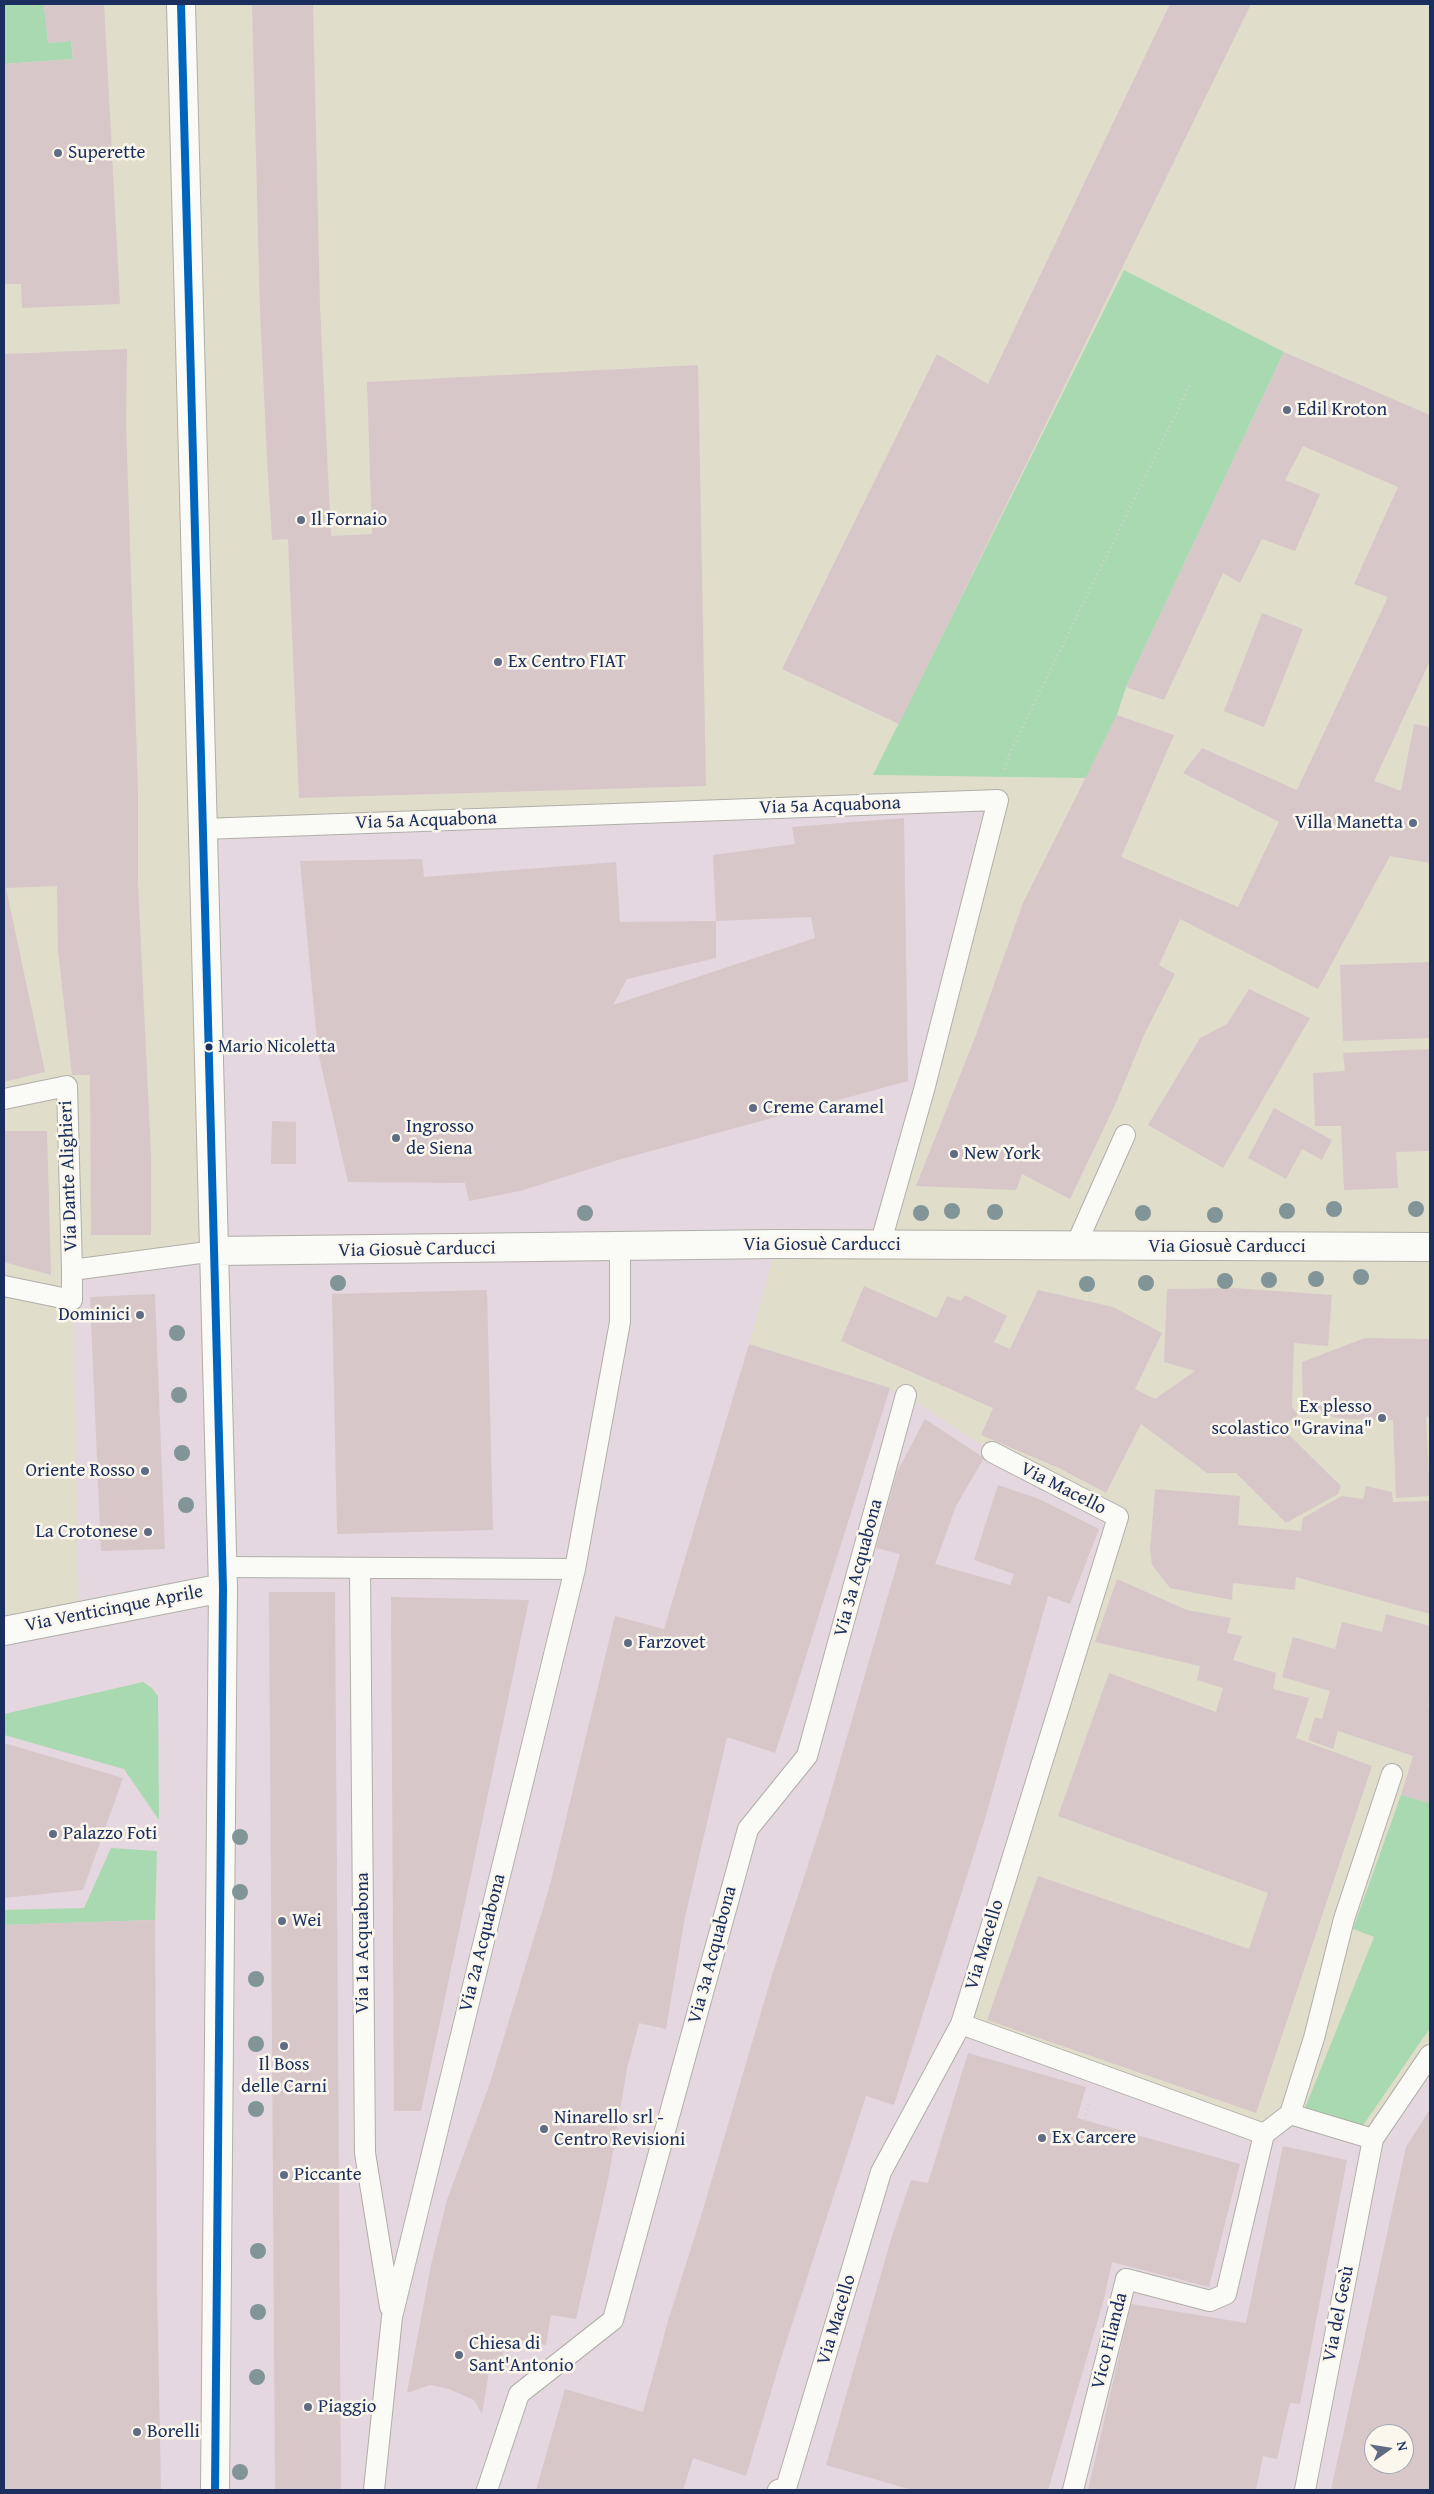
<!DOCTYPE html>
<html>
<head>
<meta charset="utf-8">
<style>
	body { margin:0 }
	#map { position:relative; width:1434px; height:2494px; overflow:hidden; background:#e1ddcb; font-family:"Gentium Book Plus",serif }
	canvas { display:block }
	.frame { position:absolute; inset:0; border:5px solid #1b2f5e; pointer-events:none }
	.north { position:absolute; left:1364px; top:2424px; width:50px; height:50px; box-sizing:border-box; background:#fbf7ec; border:1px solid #a1a7b3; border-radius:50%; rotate:77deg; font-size:14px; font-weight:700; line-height:20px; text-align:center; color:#1b2f5e }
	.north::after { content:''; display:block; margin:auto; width:18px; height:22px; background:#606c84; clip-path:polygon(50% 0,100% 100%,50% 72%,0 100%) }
</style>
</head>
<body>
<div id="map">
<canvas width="1434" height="2494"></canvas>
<div class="frame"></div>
<div class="north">N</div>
</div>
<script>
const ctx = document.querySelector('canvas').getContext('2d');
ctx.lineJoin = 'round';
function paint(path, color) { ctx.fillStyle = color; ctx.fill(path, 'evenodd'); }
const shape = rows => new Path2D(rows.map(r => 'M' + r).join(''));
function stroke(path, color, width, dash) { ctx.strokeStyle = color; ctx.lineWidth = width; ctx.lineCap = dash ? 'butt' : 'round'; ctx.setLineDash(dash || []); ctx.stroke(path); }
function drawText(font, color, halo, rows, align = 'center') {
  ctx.font = font + ' "Gentium Book Plus",serif'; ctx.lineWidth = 5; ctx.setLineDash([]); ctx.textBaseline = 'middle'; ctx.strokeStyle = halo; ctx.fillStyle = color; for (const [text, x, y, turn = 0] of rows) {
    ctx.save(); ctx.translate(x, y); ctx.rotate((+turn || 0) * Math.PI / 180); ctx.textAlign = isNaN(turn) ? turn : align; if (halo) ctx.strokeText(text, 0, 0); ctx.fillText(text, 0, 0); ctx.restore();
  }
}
paint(shape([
	[998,800,880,1245,777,1244,749,1344,906,1395,992,1452,1118,1517,961,2024,1264,2134,1290,2114,1373,2139,1430,2055,1430,2490,4,2490,4,1631,79,1616,72,1270,214,1251,203,829],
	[1374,2434,1404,2434,1404,2464,1374,2464]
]), '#e4d7df');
paint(shape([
	[4,4,44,4,48,43,71,41,73,59,4,64],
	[1124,270,1284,352,1126,687,1117,715,1086,778,873,775],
	[143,1682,152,1688,158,1696,159,1820,124,1769,4,1735,4,1714],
	[1401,1795,1430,1803,1430,2028,1362,2127,1305,2108,1374,1937,1353,1929],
	[111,1848,157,1851,155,1920,4,1925,4,1910,84,1908]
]), '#a9d9b1');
paint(shape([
	[44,4,104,4,120,304,22,308,21,284,4,284,4,64,73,59,71,41,48,43],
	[252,4,313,4,320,307,331,536,372,534,367,382,698,365,706,786,299,798,288,539,272,540,267,458,260,311],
	[1170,4,1251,4,899,724,782,669,937,354,988,384],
	[127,349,126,423,138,790,138,883,151,1155,151,1235,91,1235,90,1075,72,1075,58,951,57,886,6,888,45,1072,4,1082,4,354],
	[1284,352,1430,415,1430,661,1374,781,1401,791,1414,724,1430,727,1430,863,1390,856,1318,989,1180,919,1159,965,1175,974,1144,1035,1115,1105,1070,1199,1022,1174,1016,1190,916,1186,976,1035,1023,903,1117,715,1174,735,1121,857,1238,907,1279,822,1183,773,1202,748,1297,790,1388,597,1354,584,1398,487,1303,446,1285,480,1320,494,1295,551,1262,539,1240,583,1223,573,1164,700,1126,687],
	[1262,613,1303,629,1264,727,1224,711],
	[904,818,908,1081,618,1160,520,1191,469,1201,465,1183,348,1182,318,1052,300,861,422,859,424,877,616,862,620,922,716,921,716,958,627,979,613,1005,815,938,811,917,716,921,713,855,795,844,792,827],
	[1430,962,1430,1038,1343,1041,1340,965],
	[1249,989,1310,1018,1223,1168,1148,1125,1200,1038,1227,1024],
	[1430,1049,1430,1151,1396,1152,1398,1188,1344,1190,1341,1126,1315,1126,1313,1073,1345,1071,1343,1053],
	[1274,1108,1332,1140,1322,1160,1302,1149,1286,1179,1248,1158],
	[272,1121,296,1122,296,1164,271,1164],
	[4,1131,47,1131,51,1275,4,1262],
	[864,1286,937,1318,947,1296,961,1301,965,1295,1007,1316,994,1342,1010,1349,1038,1290,1113,1307,1162,1333,1135,1389,1155,1399,1195,1371,1164,1362,1167,1289,1234,1288,1332,1295,1328,1346,1294,1343,1292,1407,1298,1415,1281,1427,1341,1486,1338,1494,1286,1523,1236,1473,1207,1473,1141,1424,1106,1493,1059,1468,981,1435,993,1408,841,1341],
	[487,1290,493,1530,337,1534,332,1294],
	[155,1294,165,1549,101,1551,90,1297],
	[1365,1338,1430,1339,1430,1416,1426,1417,1430,1496,1396,1498,1393,1420,1341,1419,1303,1409,1302,1362],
	[749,1344,890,1388,791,1704,775,1753,727,1737,685,1917,666,2029,639,2023,627,2069,608,2180,576,2319,551,2315,546,2345,506,2338,499,2374,489,2372,482,2414,474,2400,449,2389,430,2385,407,2393,431,2265,447,2200,490,2083,550,1885,615,1616,664,1629],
	[925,1419,984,1458,956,1506,935,1564,1010,1585,1014,1574,974,1560,998,1485,1039,1499,1099,1529,1070,1604,1048,1596,984,1822,894,2105,866,2096,782,2355,746,2476,693,2458,683,2490,536,2490,565,2389,643,2412,668,2321,702,2213,772,1975,824,1816,900,1554,876,1548,897,1472],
	[1366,1486,1392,1492,1393,1502,1430,1501,1430,1614,1296,1577,1295,1590,1233,1583,1232,1600,1170,1588,1152,1565,1150,1550,1155,1489,1240,1496,1238,1525,1301,1531,1303,1518,1342,1496,1363,1499],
	[1117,1579,1187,1610,1231,1618,1227,1633,1242,1636,1233,1660,1276,1673,1273,1689,1309,1698,1296,1738,1372,1766,1256,2113,987,2020,1038,1876,1249,1949,1268,1893,1058,1816,1109,1673,1216,1712,1223,1688,1197,1680,1200,1666,1095,1642],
	[269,1592,335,1592,341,2490,275,2490],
	[391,1597,529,1600,421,2111,394,2111],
	[1386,1614,1430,1626,1430,1697,1428,1706,1430,1707,1430,1803,1401,1795,1413,1756,1338,1731,1333,1749,1308,1740,1315,1717,1322,1719,1330,1691,1282,1677,1293,1637,1335,1649,1342,1622,1382,1632],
	[4,1743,123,1778,83,1890,4,1898],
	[155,1920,157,2285,161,2490,4,2490,4,1925],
	[968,2053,1086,2087,1077,2118,1240,2164,1209,2287,1112,2262,1104,2299,1048,2490,912,2490,826,2465,892,2236,911,2180,928,2183],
	[1430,2109,1430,2490,1331,2490,1406,2147],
	[1374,2434,1404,2434,1404,2464,1374,2464],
	[1283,2146,1347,2160,1300,2404,1290,2403,1277,2459,1263,2456,1256,2490,1088,2490,1131,2304,1246,2323]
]), '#d7c7c9');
const lane = shape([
	[203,829,998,800,924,1090,880,1245],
	[4,1099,67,1086,72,1270],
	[1075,1247,1125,1135],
	[4,1286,72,1300,72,1270,215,1251],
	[223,1567,575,1569],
	[360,1568,365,2153,390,2307],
	[961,2024,1264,2134,1290,2114,1373,2139],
	[1290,2114,1314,2038,1344,1919,1392,1774],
	[374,2490,392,2317,575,1569,620,1322,620,1248],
	[487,2490,519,2394,613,2320,748,1829,807,1756,906,1395],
	[778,2490,786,2488,881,2172,961,2024,1118,1517,992,1452],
	[1073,2490,1126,2279,1210,2301,1226,2294,1264,2134],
	[1305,2490,1373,2139,1430,2055]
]);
const street = shape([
	[181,4,223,1588,215,2490],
	[215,1251,777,1244,1430,1247],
	[4,1631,223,1588]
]);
stroke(lane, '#b0afa8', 22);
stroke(street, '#b0afa8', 30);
stroke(shape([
	[1005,769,1009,755,1190,385],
	[1085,2120,1089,2104]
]), '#d2d2d0', 3, [1, 4]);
stroke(lane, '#fafaf7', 20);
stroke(street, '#fafaf7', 28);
stroke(shape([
	[181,4,223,1588,215,2490]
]), '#0065bd', 8);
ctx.fillStyle = '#819497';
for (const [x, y] of [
	[1334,1209],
	[1416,1209],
	[952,1211],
	[1287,1211],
	[995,1212],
	[585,1213],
	[921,1213],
	[1143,1213],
	[1215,1215],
	[1361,1277],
	[1316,1279],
	[1269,1280],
	[1225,1281],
	[338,1283],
	[1146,1283],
	[1087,1284],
	[177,1333],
	[179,1395],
	[182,1453],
	[186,1505],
	[240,1837],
	[240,1892],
	[256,1979],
	[256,2044],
	[256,2109],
	[258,2251],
	[258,2312],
	[257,2377],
	[240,2472]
]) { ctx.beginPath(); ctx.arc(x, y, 8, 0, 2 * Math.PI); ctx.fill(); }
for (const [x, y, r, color] of [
	[58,153,5,"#606c84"],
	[1287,410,5,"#606c84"],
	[301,520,5,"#606c84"],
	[498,662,5,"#606c84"],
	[1413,823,5,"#606c84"],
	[209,1047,4.5,"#1b2f5e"],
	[753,1108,5,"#606c84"],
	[396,1138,5,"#606c84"],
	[954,1154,5,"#606c84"],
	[140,1315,5,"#606c84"],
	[1382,1418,5,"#606c84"],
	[145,1471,5,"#606c84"],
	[148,1532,5,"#606c84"],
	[628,1643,5,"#606c84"],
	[53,1834,5,"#606c84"],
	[282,1921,5,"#606c84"],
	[284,2046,5,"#606c84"],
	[544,2129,5,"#606c84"],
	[1042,2138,5,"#606c84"],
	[284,2175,5,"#606c84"],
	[459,2355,5,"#606c84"],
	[308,2407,5,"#606c84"],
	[137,2432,5,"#606c84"]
]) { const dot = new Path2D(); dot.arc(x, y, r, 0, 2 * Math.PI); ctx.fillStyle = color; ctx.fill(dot); stroke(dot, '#fbf7ec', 2); }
drawText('18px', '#1b2f5e', '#fbf7ec', [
	["Mario Nicoletta",218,1047]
], 'left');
drawText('19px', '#1b2f5e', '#fbf7ec', [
	["Superette",68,153],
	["Edil Kroton",1297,410],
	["Il Fornaio",311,520],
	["Ex Centro FIAT",508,662],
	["Villa Manetta",1403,823,"right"],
	["Creme Caramel",763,1108],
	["Ingrosso",406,1127],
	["de Siena",406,1149],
	["New York",964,1154],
	["Dominici",130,1315,"right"],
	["Ex plesso",1372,1407,"right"],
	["scolastico \"Gravina\"",1372,1429,"right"],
	["Oriente Rosso",135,1471,"right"],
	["La Crotonese",138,1532,"right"],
	["Farzovet",638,1643],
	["Palazzo Foti",63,1834],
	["Wei",292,1921],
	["Il Boss",284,2065,"center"],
	["delle Carni",284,2087,"center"],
	["Ninarello srl -",554,2118],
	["Centro Revisioni",554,2140],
	["Ex Carcere",1052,2138],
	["Piccante",294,2175],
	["Chiesa di",469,2344],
	["Sant'Antonio",469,2366],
	["Piaggio",318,2407],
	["Borelli",147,2432]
], 'left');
drawText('19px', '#1b2f5e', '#fbf7ec', [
	["Via 5a Acquabona",830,806,-2],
	["Via 5a Acquabona",426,821,-2],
	["Via Dante Alighieri",69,1176,-92],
	["Via Giosuè Carducci",822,1245],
	["Via Giosuè Carducci",1227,1247],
	["Via Giosuè Carducci",417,1250,-1],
	["Via Macello",1063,1489,27],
	["Via 3a Acquabona",859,1568,-75],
	["Via Venticinque Aprile",114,1609,-11],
	["Via 1a Acquabona",363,1943,-90],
	["Via 2a Acquabona",483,1943,-76],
	["Via Macello",985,1945,-73],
	["Via 3a Acquabona",713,1955,-75],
	["Via del Gesù",1339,2314,-79],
	["Via Macello",837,2320,-73],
	["Vico Filanda",1110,2341,-76]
]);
</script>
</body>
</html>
